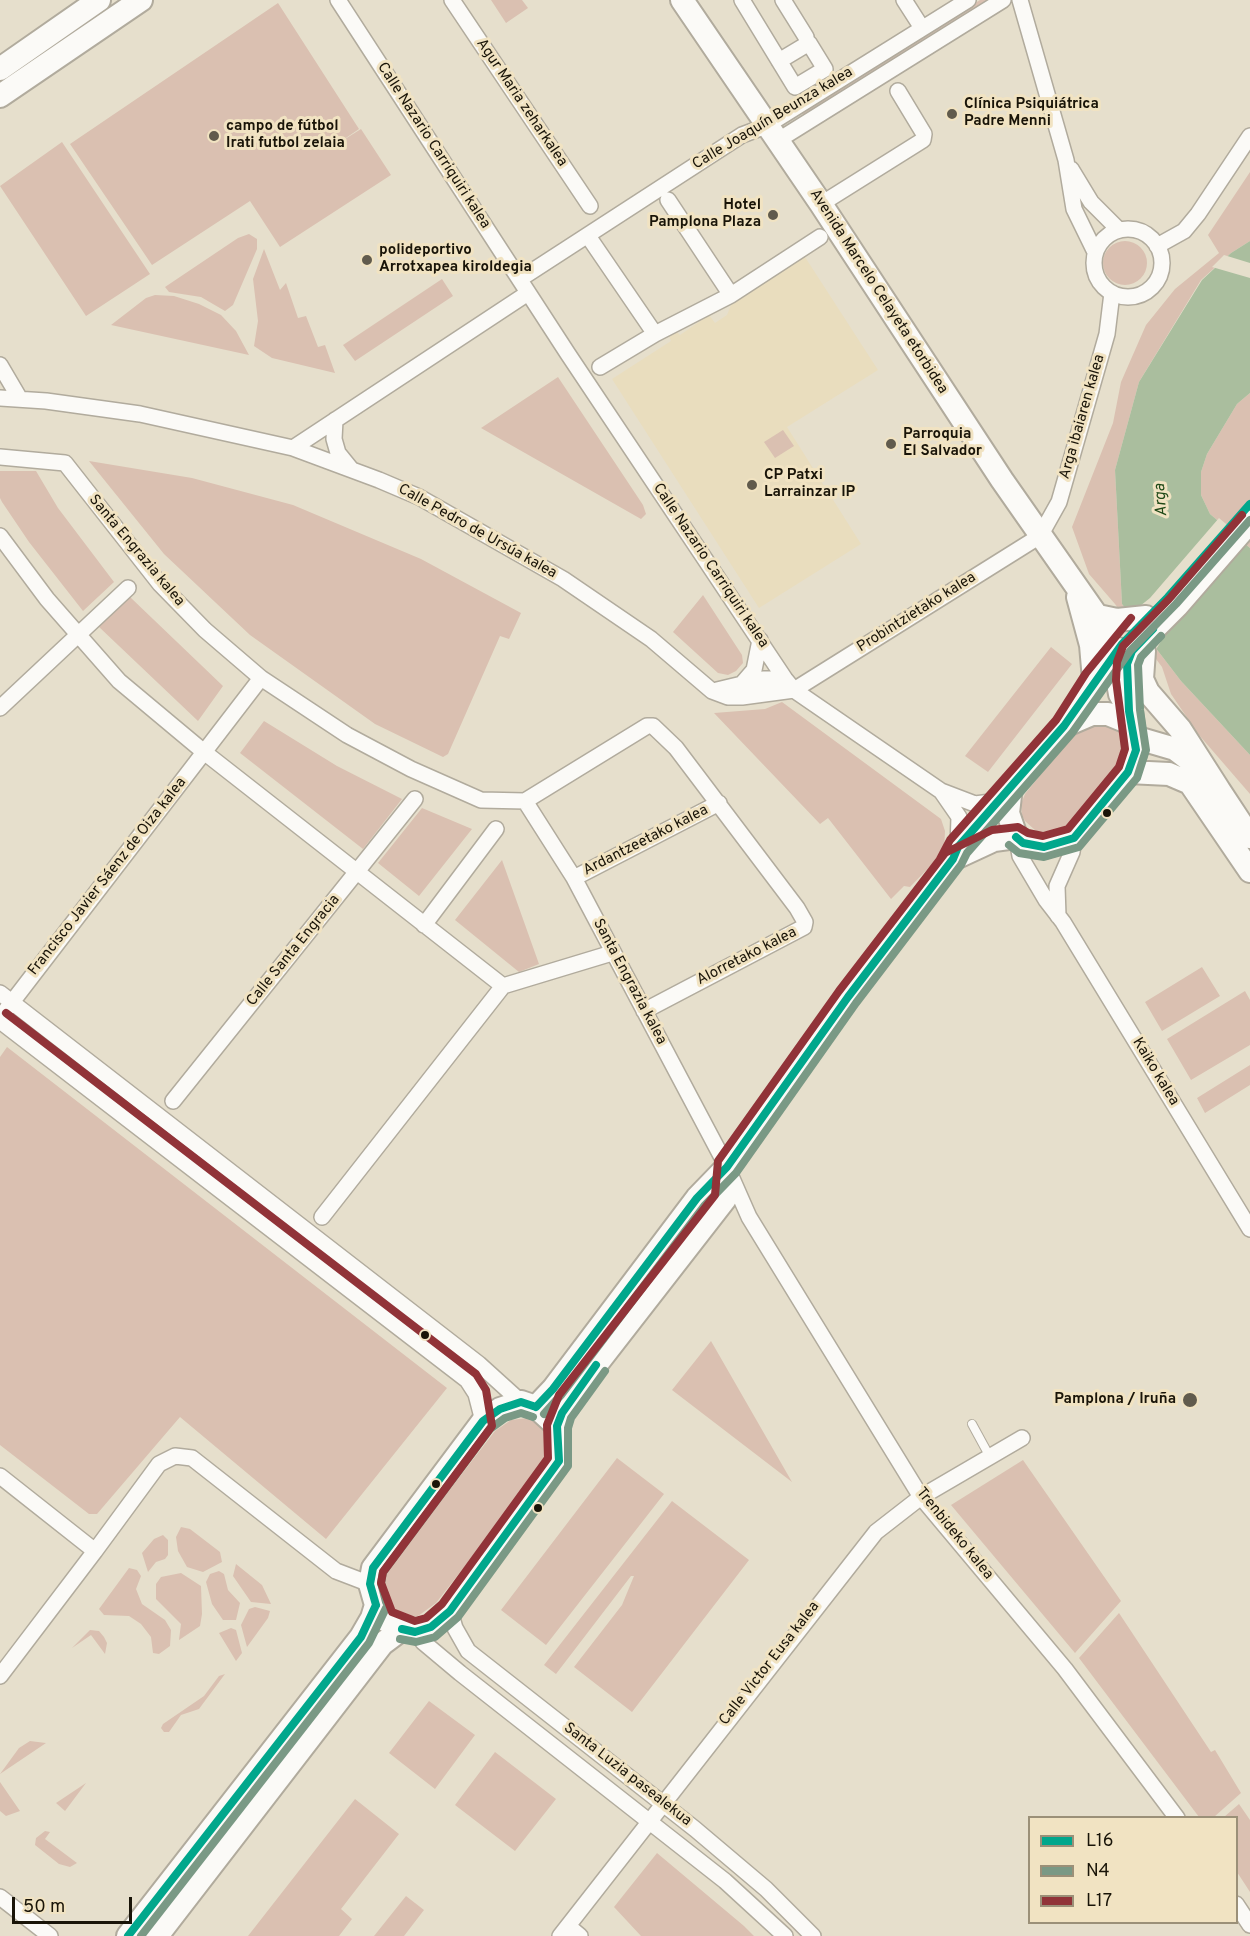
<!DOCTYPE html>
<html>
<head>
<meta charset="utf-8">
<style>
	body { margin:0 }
	#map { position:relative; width:1250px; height:1936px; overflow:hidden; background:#e6dfcc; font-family:Overpass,sans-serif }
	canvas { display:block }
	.legend { position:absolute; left:1028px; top:1816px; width:210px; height:108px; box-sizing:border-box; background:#f1e3c2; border:2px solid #9b9078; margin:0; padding:8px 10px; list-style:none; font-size:18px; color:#191408 }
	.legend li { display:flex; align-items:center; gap:12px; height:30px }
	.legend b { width:30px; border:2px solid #9b9078 }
	.scale { position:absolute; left:12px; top:1897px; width:120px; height:27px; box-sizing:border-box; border:3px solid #191408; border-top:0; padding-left:8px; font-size:18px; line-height:21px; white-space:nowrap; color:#191408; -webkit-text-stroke:4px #f1e3c2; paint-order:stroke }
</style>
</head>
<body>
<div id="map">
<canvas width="1250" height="1936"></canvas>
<ul class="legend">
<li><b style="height:8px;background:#01a78c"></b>L16</li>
<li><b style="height:8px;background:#7a9985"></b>N4</li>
<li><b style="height:8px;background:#913338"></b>L17</li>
</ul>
<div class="scale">50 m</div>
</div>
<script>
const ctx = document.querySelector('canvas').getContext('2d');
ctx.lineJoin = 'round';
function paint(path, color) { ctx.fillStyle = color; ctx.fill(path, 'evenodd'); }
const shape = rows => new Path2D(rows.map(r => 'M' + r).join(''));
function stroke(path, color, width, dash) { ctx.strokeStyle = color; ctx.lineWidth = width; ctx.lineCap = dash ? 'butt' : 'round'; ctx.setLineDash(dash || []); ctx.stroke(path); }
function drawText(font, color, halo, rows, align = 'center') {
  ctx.font = font + ' Overpass,sans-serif'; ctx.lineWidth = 6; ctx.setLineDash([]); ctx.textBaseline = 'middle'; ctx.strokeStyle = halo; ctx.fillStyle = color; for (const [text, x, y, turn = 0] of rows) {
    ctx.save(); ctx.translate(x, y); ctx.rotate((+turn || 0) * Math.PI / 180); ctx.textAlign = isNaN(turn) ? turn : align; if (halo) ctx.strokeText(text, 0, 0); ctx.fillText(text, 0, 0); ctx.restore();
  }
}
paint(shape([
	[805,257,878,370,787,427,861,544,759,608,612,379,671,341,669,336,676,331,680,335,709,315,715,323,727,315,731,305]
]), '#e9ddbe');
paint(shape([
	[491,0,522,0,528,8,506,23],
	[980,0,990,0,805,117,802,113],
	[278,3,359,129,337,144,361,129,391,175,280,247,250,201,152,265,70,144],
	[62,142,150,274,86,316,0,186],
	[1250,172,1250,241,1231,253,1201,280,1139,382,1115,470,1122,604,1181,681,1250,755,1250,794,1199,735,1171,694,1162,667,1115,604,1089,574,1072,527,1113,423,1121,382,1146,325,1175,289,1219,253,1208,235],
	[249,234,257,239,257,249,233,305,225,311,201,297,169,292,165,287,238,238],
	'1103 263a22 22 0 1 1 44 0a22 22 0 1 1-44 0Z',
	[264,249,280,290,286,283,298,318,306,316,318,347,325,345,335,373,272,358,254,346,258,321,253,279],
	[442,279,453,296,355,361,343,345],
	[155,295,174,296,199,304,221,315,236,331,249,355,111,325,146,298],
	[558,377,643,505,646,514,641,519,481,428],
	[1250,393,1250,548,1210,514,1201,495,1201,472,1207,454,1237,404],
	[783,430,794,446,775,458,764,442],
	[89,461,192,478,293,505,421,559,521,613,509,639,500,636,448,754,443,757,375,724,250,635,164,554],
	[0,471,36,471,58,508,114,582,83,611,29,542,2,502,0,498],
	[703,595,742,655,743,663,736,671,728,675,718,673,673,632],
	[130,597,223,686,198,721,98,626],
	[1051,647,1072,664,988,772,965,756],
	[782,702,941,819,945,831,944,852,910,887,904,886,891,899,828,818,820,824,714,713,765,709],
	[264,721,337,766,402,799,363,849,240,753],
	[1094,721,1119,728,1124,736,1125,758,1072,825,1054,832,1036,831,1025,821,1022,815,1021,804,1025,794,1075,732],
	[422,808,472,829,419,896,378,863],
	[502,860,539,964,519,972,455,920],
	[1202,967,1220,996,1162,1031,1145,1002],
	[1245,991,1250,1000,1250,1045,1191,1080,1167,1039],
	[7,1047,447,1388,326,1539,180,1417,97,1514,89,1514,0,1445,0,1057],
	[1250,1065,1250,1085,1205,1113,1197,1098],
	[711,1341,792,1482,672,1390],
	[527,1418,537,1423,549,1438,548,1454,540,1470,436,1603,418,1616,404,1616,396,1612,389,1606,383,1589,383,1579,393,1563,495,1431,511,1420],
	[617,1458,664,1494,546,1645,501,1610],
	[1023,1460,1121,1601,1075,1653,951,1505],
	[672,1501,749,1560,632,1712,574,1667,622,1605,634,1576,631,1576,556,1674,544,1665],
	[181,1527,190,1529,220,1552,222,1562,203,1572,187,1567,178,1551,176,1537],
	[163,1535,168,1540,168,1555,165,1559,156,1562,148,1572,142,1553,154,1539],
	[236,1564,262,1585,271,1604,251,1602,233,1576],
	[129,1568,137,1570,141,1576,136,1589,142,1604,165,1620,171,1630,170,1646,159,1654,153,1653,151,1637,141,1624,129,1616,104,1615,99,1609],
	[219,1571,224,1574,228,1590,240,1603,236,1620,223,1620,212,1604,206,1582,210,1574],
	[181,1573,201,1586,202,1614,200,1626,179,1640,181,1624,156,1599,156,1584,161,1577],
	[255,1607,270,1611,268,1618,247,1647,241,1625,249,1609],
	[1119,1613,1211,1752,1215,1750,1241,1793,1214,1817,1199,1817,1079,1658],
	[231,1628,236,1630,242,1653,236,1661,219,1633],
	[90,1630,99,1631,104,1637,107,1643,105,1654,91,1635,72,1648],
	[225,1674,199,1709,181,1715,169,1732,164,1732,161,1728,163,1724,204,1696,219,1676],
	[429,1701,475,1735,435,1789,389,1753],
	[30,1741,46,1743,0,1774,19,1748],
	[495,1752,556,1799,515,1851,455,1805],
	[0,1782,20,1811,6,1816,0,1811],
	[86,1783,65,1811,56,1803],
	[355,1799,399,1834,341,1909,352,1919,339,1936,248,1936],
	[1239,1804,1250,1820,1250,1892,1237,1872,1236,1818,1224,1817],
	[45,1831,50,1832,45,1839,77,1863,70,1867,59,1864,35,1845,36,1838],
	[657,1853,744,1926,754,1936,641,1936,614,1907],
	[406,1896,424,1910,404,1936,374,1936]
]), '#dac0b1');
paint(shape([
	[1250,241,1250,393,1237,404,1207,454,1201,472,1201,495,1210,514,1250,548,1250,755,1181,681,1122,604,1115,470,1139,382,1202,280,1231,253]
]), '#aabe9e');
paint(shape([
	[1224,255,1250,263,1250,278,1212,267],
	[1219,518,1245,540,1165,635,1155,651,1127,610,1140,606,1150,598]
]), '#e6dfcc');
const lane = shape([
	[972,1424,990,1457]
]);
const street = shape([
	[338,0,568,354,785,679,794,690,941,791,975,804,999,801],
	[452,0,590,206],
	[742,0,795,87,825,69,809,43,779,61],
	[783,0,806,37],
	[904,0,922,28],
	[1020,0,1066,160,1074,209,1095,252],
	[777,141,1003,0],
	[1071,169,1091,202,1119,230],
	[668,200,731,295],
	[821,204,923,140,924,134,898,91],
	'1094 263a34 34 0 1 1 68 0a34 34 0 1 1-68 0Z',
	[588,236,655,334],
	[1157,246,1184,231,1198,214,1250,136],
	[520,279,742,135,766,126,968,0],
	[0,365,20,399],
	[600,367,655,334,731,295,820,237],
	[0,398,46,401,140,414,293,448,379,480,419,497,563,579,651,639,712,691,728,697,742,697,794,690,1040,536,1059,502,1107,334,1112,293],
	[335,420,334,439,338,453,351,469],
	[293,448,528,293],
	[0,457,65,463,160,584,205,630,261,678,347,735,411,769,481,800,525,801,574,878,727,1167,749,1217,921,1497,1065,1669,1177,1818],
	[0,536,47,599,119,681,204,752,503,986],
	[741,685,754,670,760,640],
	[717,690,763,679,785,679],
	[0,708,128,588],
	[941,791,959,817,958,847],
	[525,801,647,726,653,726,676,748,797,908,805,922,804,927,644,1011],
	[1017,839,1020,856,1046,900,1063,922,1250,1229],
	[574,878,719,803],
	[1058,916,1057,886,1072,852,1074,838],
	[424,925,496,829],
	[0,993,479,1364,521,1402],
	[6,1010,261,678],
	[0,1021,467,1380,476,1394,483,1421],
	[173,1101,415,799],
	[322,1217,503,986,612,953],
	[0,1476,95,1551,159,1464,175,1456,192,1458,336,1571,370,1584],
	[450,1611,455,1628,468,1651,695,1829,766,1889,813,1936],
	[415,1632,423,1642,460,1673,725,1881,785,1936],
	[0,1676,95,1551],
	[0,1897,50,1936],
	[1236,1904,1250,1925],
	[568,1926,580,1936],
	[560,1936,876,1532,921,1497,1022,1438]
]);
const secondary = shape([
	[682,0,821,204,1002,480,1102,623,1113,655,1120,694,1129,711],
	[0,69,99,0],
	[0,96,141,0],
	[1078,597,1091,645,1094,680],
	[1098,616,1117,620,1146,617],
	[1144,651,1142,679,1148,692,1180,729,1219,790],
	[1064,726,1094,680,1118,649],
	[1134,737,1175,749,1196,765,1219,790,1250,837],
	[1128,772,1169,774,1190,783,1250,871],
	[1011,787,1008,813,1017,839,1032,846,1044,847,1074,838,1128,772,1133,761,1136,750,1127,680,1127,664,1132,651,1177,606,1250,522],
	[953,859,994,840,1016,837],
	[521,1402,536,1407,557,1426,559,1461,450,1611,431,1627,415,1632,385,1620,376,1605,370,1584,373,1568,483,1421,500,1409,521,1402],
	[536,1407,553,1389,697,1198,727,1167,848,997,953,859,958,847,1011,787,1064,726,1092,714,1108,714,1130,723],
	[557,1426,568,1401,725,1199,727,1167],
	[128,1936,361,1637,372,1618,376,1605],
	[157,1936,382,1644,402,1629]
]);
stroke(lane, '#b1ab9d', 10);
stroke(street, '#b1ab9d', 18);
stroke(secondary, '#b1ab9d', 26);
stroke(lane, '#fbfaf7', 8);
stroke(street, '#fbfaf7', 15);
stroke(secondary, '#fbfaf7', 22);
stroke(shape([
	[1016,837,1023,843,1044,847,1074,838,1128,772,1136,750,1129,711,1127,664,1132,651,1153,629],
	[536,1407,553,1389,697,1198,727,1167,848,997,953,859,958,847,1064,726,1122,644,1168,597,1250,504],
	[376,1605,370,1584,373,1568,483,1421,500,1409,521,1402,536,1407],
	[402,1629,415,1632,431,1627,450,1611,559,1461,557,1426,562,1413,596,1365],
	[128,1936,361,1637,376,1605]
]), '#01a78c', 8);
stroke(shape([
	[1009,845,1019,853,1044,857,1079,847,1137,778,1146,750,1140,710,1138,665,1141,657,1161,636],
	[544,1414,561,1395,705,1205,736,1173,856,1003,961,865,967,853,1072,733,1130,651,1176,604,1250,520],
	[386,1602,381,1583,383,1572,490,1429,505,1418,521,1413,533,1417],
	[400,1639,416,1642,435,1637,458,1617,568,1466,568,1428,571,1418,605,1371],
	[141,1936,369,1643,386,1608]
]), '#7a9985', 8);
stroke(shape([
	[940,859,950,840,1056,720,1086,673,1131,618],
	[6,1013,476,1374,486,1390,492,1426,383,1572,381,1583,392,1612,415,1621,426,1618,442,1604,548,1458,547,1425,559,1395,715,1195,718,1161,839,991,945,853,992,830,1018,827,1028,833,1043,836,1068,829,1119,767,1125,749,1116,680,1117,662,1123,646,1169,599,1242,515]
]), '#913338', 8);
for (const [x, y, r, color] of [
	[952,114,6,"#615b4d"],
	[214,136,6,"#615b4d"],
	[773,215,6,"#615b4d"],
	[367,260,6,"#615b4d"],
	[891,444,6,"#615b4d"],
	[752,485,6,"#615b4d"],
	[1107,813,5,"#191408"],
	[425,1335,5,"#191408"],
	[1190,1400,8,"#615b4d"],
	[436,1484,5,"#191408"],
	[538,1508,5,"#191408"]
]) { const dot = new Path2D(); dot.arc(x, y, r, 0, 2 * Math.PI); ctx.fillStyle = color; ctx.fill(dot); stroke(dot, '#f1e3c2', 2); }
drawText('15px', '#191408', '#f1e3c2', [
	["Agur Maria zeharkalea",521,103,56],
	["Calle Joaquín Beunza kalea",773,119,-31],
	["Calle Nazario Carriquiri kalea",433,146,57],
	["Avenida Marcelo Celayeta etorbidea",878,292,57],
	["Arga ibaiaren kalea",1083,417,-74],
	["Calle Pedro de Ursúa kalea",477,532,29],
	["Santa Engrazia kalea",136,551,50],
	["Calle Nazario Carriquiri kalea",710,566,56],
	["Probintzietako kalea",917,613,-32],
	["Ardantzeetako kalea",646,841,-27],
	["Francisco Javier Sáenz de Oiza kalea",108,877,-52],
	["Calle Santa Engracia",294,951,-51],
	["Alorretako kalea",747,957,-27],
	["Santa Engrazia kalea",629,982,62],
	["Kaiko kalea",1155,1072,59],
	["Trenbideko kalea",954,1534,51],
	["Calle Victor Eusa kalea",770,1664,-52],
	["Santa Luzia pasealekua",627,1775,38]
]);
drawText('bold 15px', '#191408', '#f1e3c2', [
	["Clínica Psiquiátrica",964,105],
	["Padre Menni",964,122],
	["campo de fútbol",226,127],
	["Irati futbol zelaia",226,144],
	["Hotel",761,206,"right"],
	["Pamplona Plaza",761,223,"right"],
	["polideportivo",379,251],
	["Arrotxapea kiroldegia",379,268],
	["Parroquia",903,435],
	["El Salvador",903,452],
	["CP Patxi",764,476],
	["Larrainzar IP",764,493],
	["Pamplona / Iruña",1176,1400,"right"]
], 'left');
drawText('italic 16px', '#1f4917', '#f1e3c2', [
	["Arga",1162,500,-94]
]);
</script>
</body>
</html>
